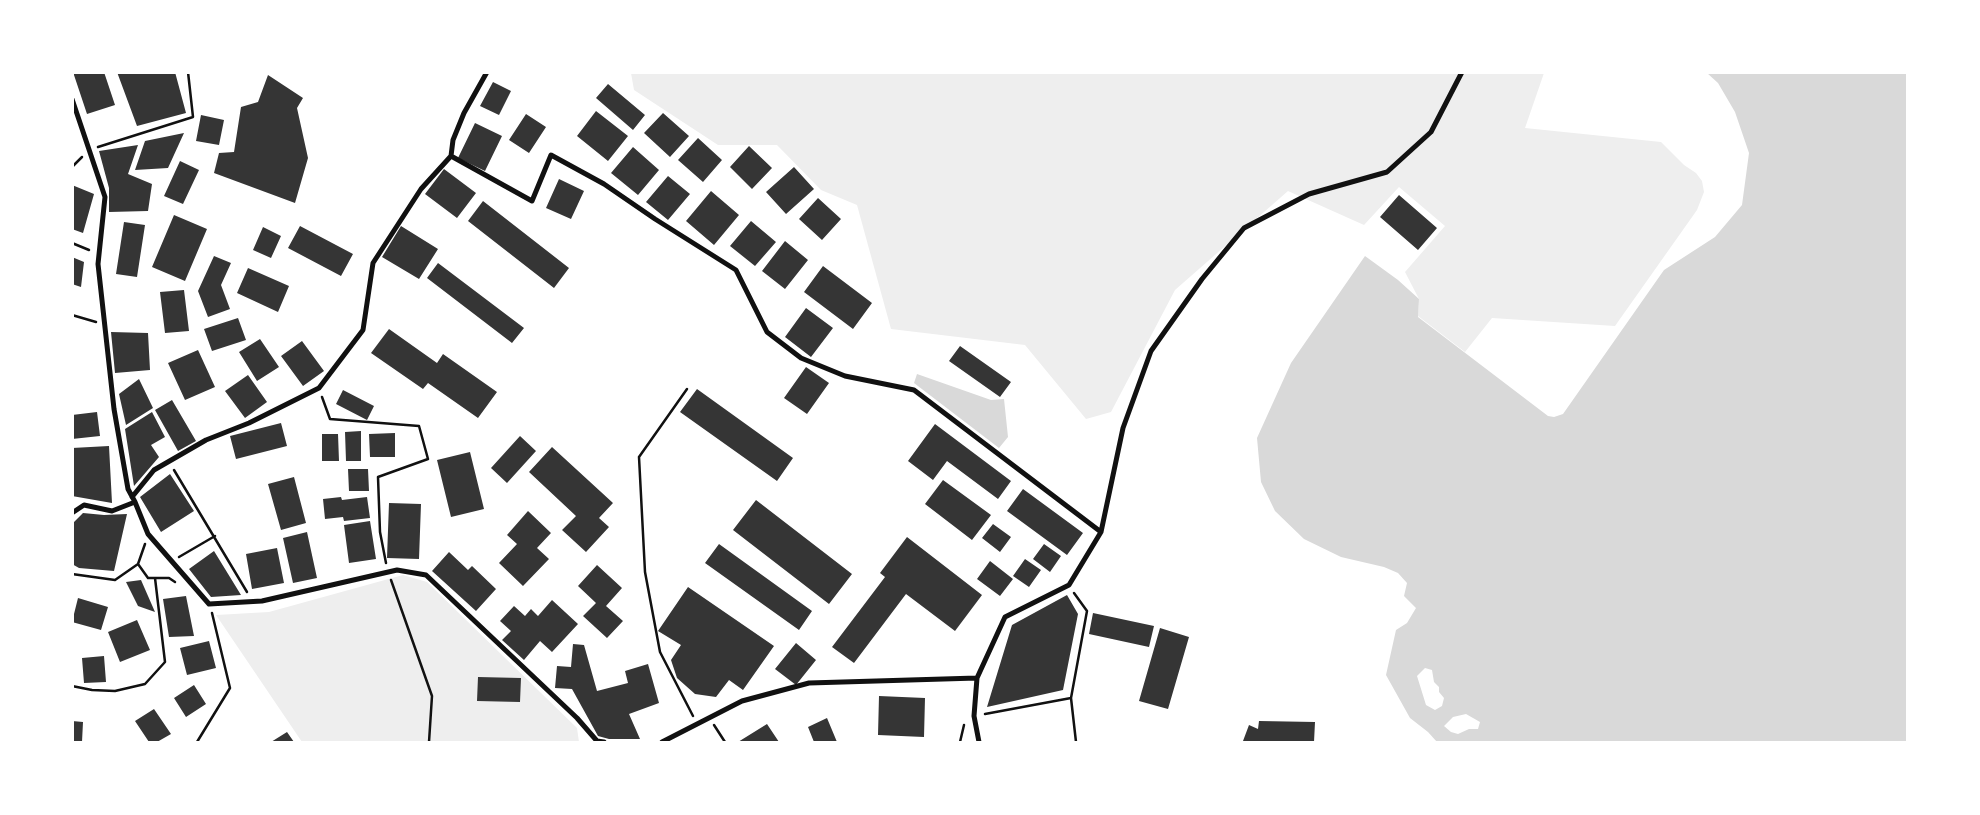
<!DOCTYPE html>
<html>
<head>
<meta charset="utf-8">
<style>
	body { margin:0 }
	#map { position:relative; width:1980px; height:815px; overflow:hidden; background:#fff; font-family:Overpass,sans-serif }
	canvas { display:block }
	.frame { position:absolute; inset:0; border:74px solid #fff; pointer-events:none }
</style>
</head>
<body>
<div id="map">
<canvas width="1980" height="815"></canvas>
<div class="frame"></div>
</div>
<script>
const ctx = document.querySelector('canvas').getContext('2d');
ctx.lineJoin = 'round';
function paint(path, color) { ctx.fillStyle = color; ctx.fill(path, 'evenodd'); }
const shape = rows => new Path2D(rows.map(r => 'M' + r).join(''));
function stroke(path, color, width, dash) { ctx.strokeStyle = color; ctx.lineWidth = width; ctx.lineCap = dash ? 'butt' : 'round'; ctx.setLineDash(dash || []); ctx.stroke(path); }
paint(shape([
	[631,73,1544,73,1525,128,1661,142,1684,165,1696,173,1702,181,1704,192,1697,210,1615,326,1492,318,1465,352,1418,316,1419,299,1405,272,1445,226,1399,187,1364,225,1288,191,1175,290,1111,412,1086,419,1025,345,891,329,857,205,821,190,777,145,718,145,634,90],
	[403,575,427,582,577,728,579,742,302,742,216,615,269,612]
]), '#eee');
paint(shape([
	[1707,73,1907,73,1907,742,1437,742,1428,732,1410,718,1386,675,1396,630,1407,623,1416,608,1404,596,1407,583,1398,573,1384,567,1341,557,1304,539,1275,511,1261,482,1257,438,1291,363,1365,256,1398,280,1419,299,1418,317,1548,416,1554,417,1563,414,1664,270,1715,237,1742,205,1749,153,1735,112,1718,83],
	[1425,668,1432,670,1434,682,1439,687,1439,692,1444,698,1442,706,1435,710,1426,705,1417,676],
	[1466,714,1480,722,1478,729,1469,729,1458,734,1451,732,1444,726,1453,717],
	[917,374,991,400,1004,399,1008,437,999,448,914,383]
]), '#d9d9d9');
paint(shape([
	[73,72,104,72,115,105,87,114],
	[117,72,175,72,186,113,137,126],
	[268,75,303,98,297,108,308,158,295,203,214,173,219,153,234,152,241,107,258,102],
	[493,82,511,91,499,115,480,106],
	[608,84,645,115,633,130,596,98],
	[596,111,628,136,608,161,577,136],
	[663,113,689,136,670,157,644,133],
	[526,114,546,127,529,153,509,140],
	[201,115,224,120,219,145,196,141],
	[475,123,502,136,485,171,458,158],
	[184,133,168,168,135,170,145,141],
	[698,138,722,160,703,182,678,160],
	[138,145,128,174,152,184,148,211,109,212,109,188,99,151],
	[749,146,772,168,752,189,730,167],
	[633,147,659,170,638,195,611,173],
	[180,161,199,170,183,204,164,196],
	[794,167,814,189,786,214,766,192],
	[444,169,476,193,457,218,425,194],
	[668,176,690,194,668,220,646,202],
	[559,179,584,191,571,219,546,208],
	[72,185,94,194,83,233,72,229],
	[711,191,739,215,714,245,686,221],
	[1399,195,1437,228,1418,250,1380,217],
	[818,198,841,219,822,240,799,219],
	[483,201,569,268,554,288,468,221],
	[174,215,207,229,185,281,152,267],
	[751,221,776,242,755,266,730,246],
	[124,222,145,225,137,277,116,274],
	[300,226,353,254,341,276,288,248],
	[401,226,438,249,419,279,382,257],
	[263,227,281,236,271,258,253,250],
	[785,241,808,260,785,289,762,271],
	[214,256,231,263,221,285,230,309,208,317,198,291],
	[72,257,84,262,81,287,72,284],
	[438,263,524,328,512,343,427,278],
	[823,266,872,303,853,329,804,292],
	[248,268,289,286,278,312,237,293],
	[184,290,189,331,165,333,160,292],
	[806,308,833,328,811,357,785,337],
	[238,318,246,340,212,351,204,329],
	[389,329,437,363,443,354,497,392,478,418,428,383,423,389,371,353],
	[111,332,148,333,150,370,115,373],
	[260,339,279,367,257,381,239,352],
	[302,341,324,371,303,386,281,356],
	[960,346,1011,382,1000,397,949,361],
	[198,350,215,387,185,400,168,363],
	[806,367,829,383,807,414,784,398],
	[248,375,267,402,245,418,225,391],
	[139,379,153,408,126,425,119,394],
	[697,389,793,458,777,481,680,412],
	[343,390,374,406,367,420,336,404],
	[172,400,196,441,178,451,155,410],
	[97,412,100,436,72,439,72,415],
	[152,412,165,437,151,445,159,457,134,486,125,429],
	[281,423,287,446,236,459,230,436],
	[935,424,1011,481,998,499,947,461,933,480,908,461],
	[361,431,361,461,346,461,345,432],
	[395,433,395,457,370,457,369,434],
	[322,434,338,434,339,461,322,461],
	[520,436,536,451,507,483,491,468],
	[109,446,112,503,72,496,72,448],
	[552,447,613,503,599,518,609,527,586,552,562,530,576,516,529,472],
	[470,452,484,509,451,517,437,460],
	[348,469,368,469,369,491,349,491],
	[170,474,194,511,161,532,140,497],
	[294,477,306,523,281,530,268,484],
	[943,480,991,515,972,540,925,504],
	[1023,489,1083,533,1067,555,1007,511],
	[341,497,342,500,367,497,370,518,344,521,343,517,325,519,323,499],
	[756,500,852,574,829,604,733,530],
	[389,503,421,504,419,559,387,558],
	[528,511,551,533,537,548,549,559,523,586,499,563,517,544,507,535],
	[83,513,104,515,127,514,114,571,79,568,72,564,72,524],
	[370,521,376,559,349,563,344,525],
	[993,524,1011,537,1000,552,982,538],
	[307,532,317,578,293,583,283,538],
	[907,537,982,595,955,631,906,594,854,663,832,647,885,577,880,573],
	[719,544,812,611,799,630,705,563],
	[1044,544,1061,556,1050,572,1033,559],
	[277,548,284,583,252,589,246,554],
	[214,551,241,595,211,597,189,569],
	[449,552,468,570,472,566,496,589,476,611,432,571],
	[1025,559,1041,570,1029,587,1013,576],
	[990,561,1013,579,1000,596,977,579],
	[597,565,622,588,606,606,623,621,607,638,583,616,596,603,578,586],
	[141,580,155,612,138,606,126,582],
	[688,587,774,646,743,690,729,680,716,697,695,694,677,678,671,660,681,645,658,631],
	[1067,595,1078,614,1063,690,987,707,1012,625],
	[186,596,194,636,169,637,163,599],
	[78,598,108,607,101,630,72,622],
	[552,600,578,624,552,652,540,641,524,660,502,640,511,631,500,621,514,606,525,616,531,609,538,616],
	[1093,613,1154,626,1149,647,1089,634],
	[137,620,150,650,120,662,108,632],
	[1160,628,1189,637,1168,709,1139,701],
	[209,641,216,668,187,675,180,648],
	[796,643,816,660,796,685,775,669],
	[573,644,584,645,597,691,628,683,625,671,648,664,659,703,629,714,640,739,609,739,598,736,572,689,555,688,557,666,571,667],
	[104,656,106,682,84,683,82,658],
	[478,677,521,678,520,702,477,701],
	[194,685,206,704,186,717,174,698],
	[879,696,925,698,924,737,878,735],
	[154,709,171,734,157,742,149,742,135,721],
	[827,718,837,742,814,742,808,727],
	[72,721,83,722,82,742,72,742],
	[1259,721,1315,722,1314,742,1248,742,1243,741,1249,725,1258,729],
	[767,724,779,742,738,742],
	[287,732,294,742,271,742]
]), '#353535');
stroke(shape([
	[98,147,193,117,188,72],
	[72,167,82,157],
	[72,243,89,250],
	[72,315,96,322],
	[687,389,639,457,645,572,660,652,693,716],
	[322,397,330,419,419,426,428,459,378,477,380,532,386,563],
	[174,470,247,592],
	[179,557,215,536],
	[138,564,145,544],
	[72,574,115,580,138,564,148,578,169,578,175,582],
	[391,580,432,696,429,742],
	[1074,593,1087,611,1071,698,1076,742],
	[72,686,92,690,115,691,145,684,165,662,155,578],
	[985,714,1071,698],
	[714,725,725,742],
	[197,742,230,688,212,613],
	[960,742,964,725]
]), '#111', 2.5);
stroke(shape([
	[72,99,105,197,98,264,114,409,128,489,135,502,148,534,209,604,262,601,397,570,426,575,577,718,597,741,604,742],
	[451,156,532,201,551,155,604,184,655,219,736,270,767,332,801,358,845,376,914,390,1101,532],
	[132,497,154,470,206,440,249,423,319,388,363,330,373,263,421,189,451,156,453,140,464,113,487,72],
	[72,513,84,505,112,511,135,502],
	[977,678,974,716,979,742],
	[662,742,742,701,809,683,977,678,1005,617,1069,585,1101,532,1123,428,1151,351,1202,279,1244,228,1309,194,1387,172,1431,132,1462,72]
]), '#111', 5);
</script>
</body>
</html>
